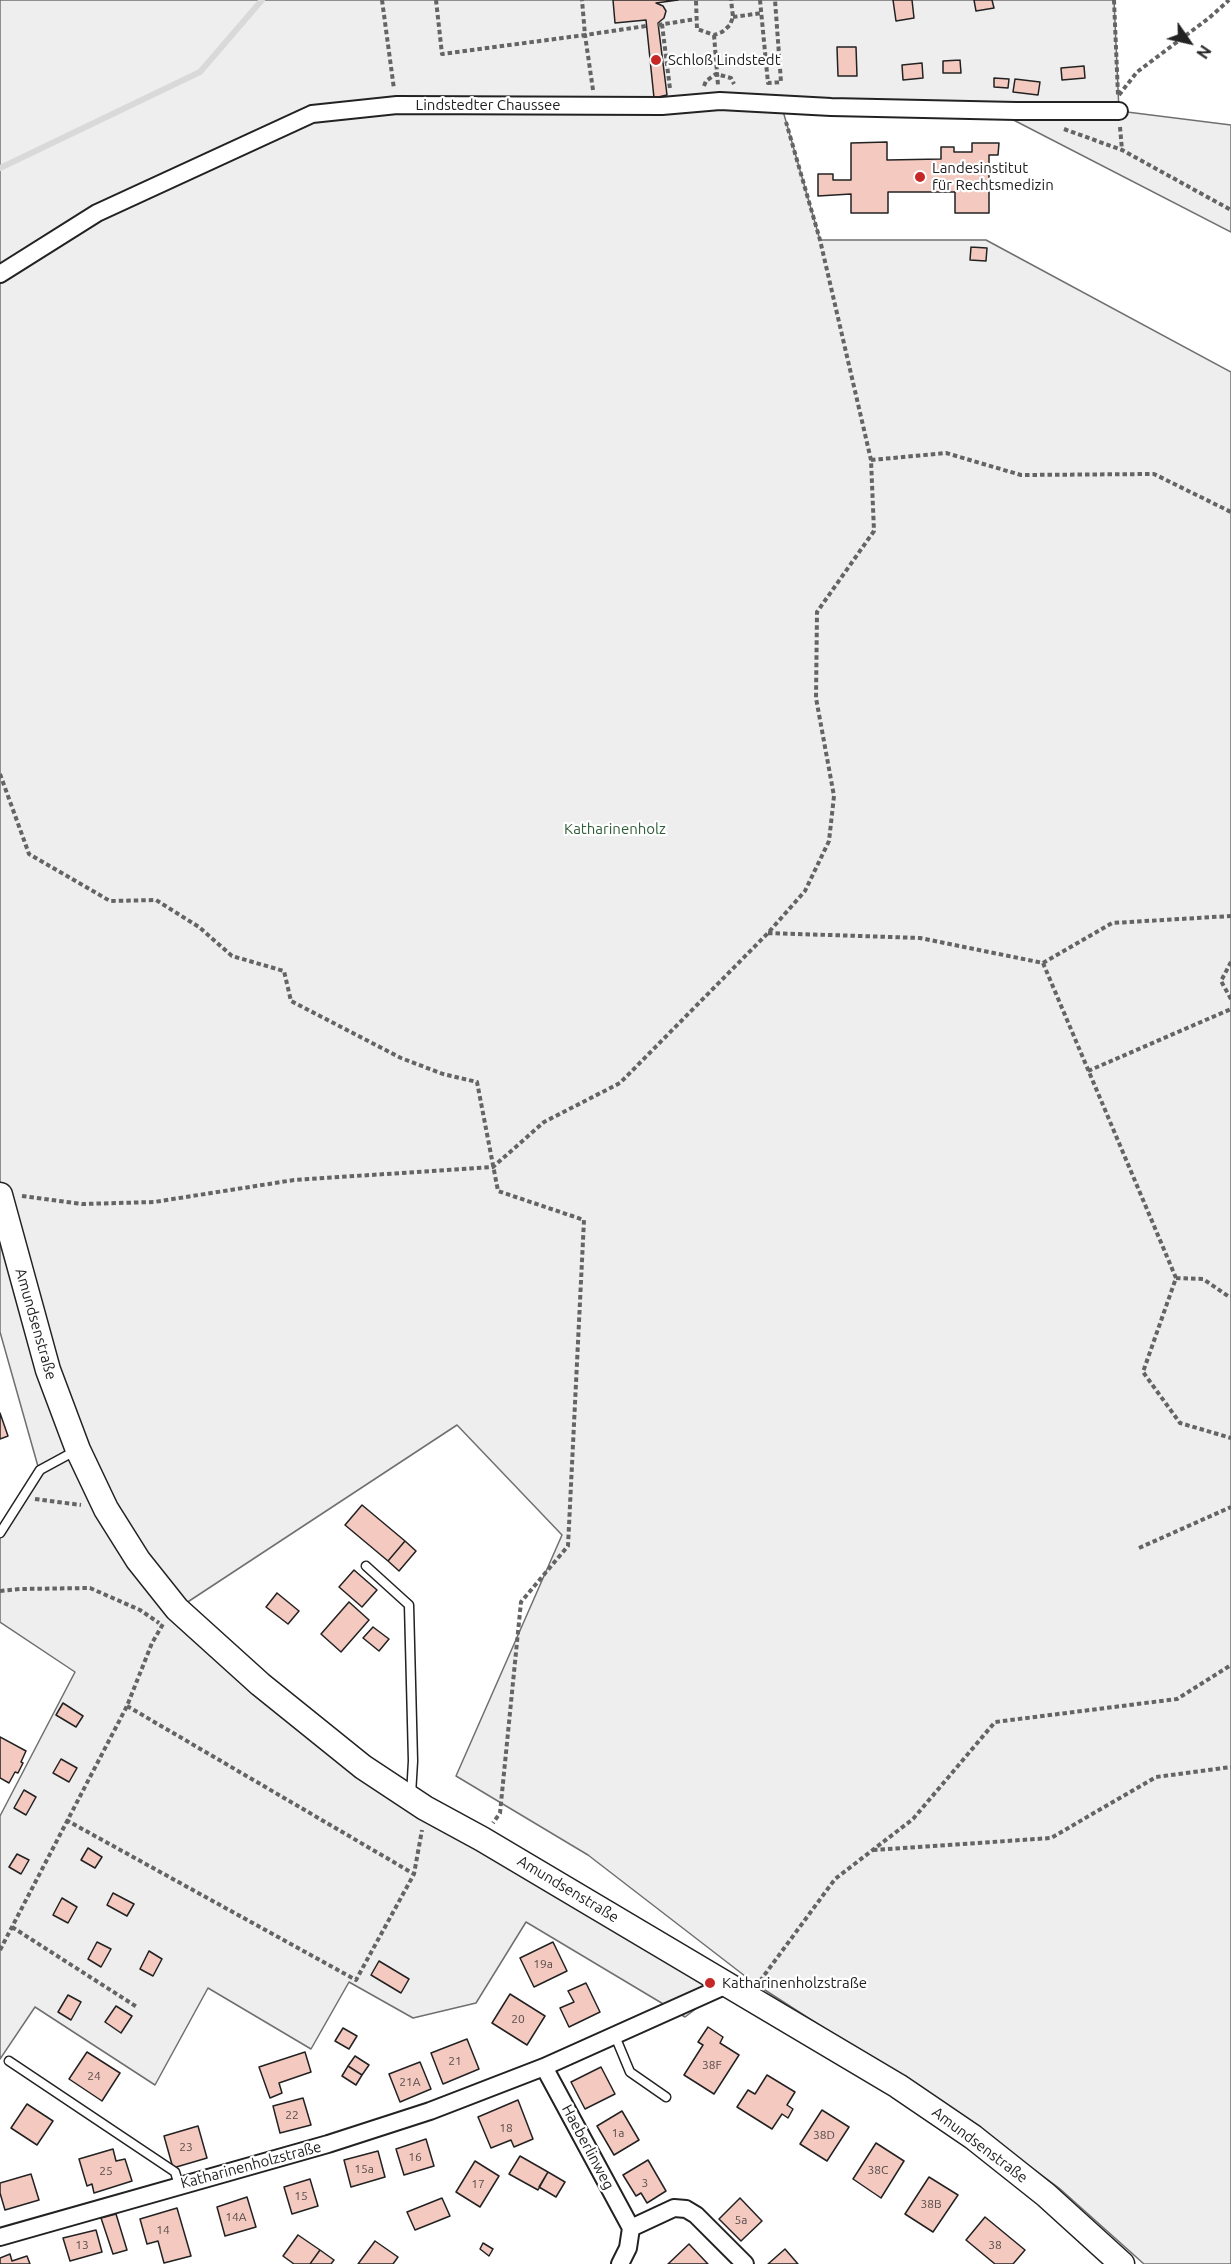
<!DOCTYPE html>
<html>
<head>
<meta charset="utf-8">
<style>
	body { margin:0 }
	#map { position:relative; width:1231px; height:2264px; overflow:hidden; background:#fff; font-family:Ubuntu,sans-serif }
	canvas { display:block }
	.north { position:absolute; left:1159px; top:12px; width:60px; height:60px; -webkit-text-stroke:4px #fff; paint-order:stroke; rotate:124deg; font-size:16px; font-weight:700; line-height:24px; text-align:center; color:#222 }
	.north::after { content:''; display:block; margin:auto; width:21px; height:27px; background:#222; clip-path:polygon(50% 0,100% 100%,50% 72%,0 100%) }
</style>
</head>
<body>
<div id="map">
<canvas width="1231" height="2264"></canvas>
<div class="north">N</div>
</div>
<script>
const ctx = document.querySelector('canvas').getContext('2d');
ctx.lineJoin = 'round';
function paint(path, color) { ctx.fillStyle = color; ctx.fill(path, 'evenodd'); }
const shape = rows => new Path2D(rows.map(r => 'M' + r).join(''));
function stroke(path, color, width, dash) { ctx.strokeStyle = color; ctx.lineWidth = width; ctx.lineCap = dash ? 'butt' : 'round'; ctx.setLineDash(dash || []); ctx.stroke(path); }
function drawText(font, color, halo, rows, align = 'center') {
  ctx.font = font + ' Ubuntu,sans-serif'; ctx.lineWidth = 4.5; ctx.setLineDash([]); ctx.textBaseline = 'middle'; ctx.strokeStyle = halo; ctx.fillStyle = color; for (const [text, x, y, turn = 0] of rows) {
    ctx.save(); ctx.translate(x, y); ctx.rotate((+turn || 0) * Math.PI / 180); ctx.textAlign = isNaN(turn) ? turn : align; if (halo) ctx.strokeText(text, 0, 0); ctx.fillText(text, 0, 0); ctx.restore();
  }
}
const green = shape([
	[0,0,1114,0,1119,111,1231,125,1231,232,996,111,781,104,820,240,986,240,1231,372,1231,2264,1144,2264,1059,2188,973,2124,754,1983,588,1855,456,1776,562,1535,457,1425,177,1609,363,1767,729,1984,685,2017,526,1922,476,2003,413,2018,349,1982,311,2049,208,1988,155,2085,35,2007,0,2059,0,1816,75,1672,0,1622,0,1533,39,1470,0,1332,0,0]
]);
paint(green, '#eee');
stroke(green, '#6f6f6f', 1.5);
stroke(shape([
	[0,168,200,72,262,0]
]), '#d9d9d9', 6);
const building = shape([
	[613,0,678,0,656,3,663,6,666,11,664,18,658,23,667,95,654,98,646,20,615,23,613,0],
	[893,0,912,0,914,18,896,21,893,0],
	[974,0,992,0,994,8,976,11,974,0],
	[837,47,856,47,857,76,838,76,837,47],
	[960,60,961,73,943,73,943,61,960,60],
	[922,63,923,78,903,80,902,65,922,63],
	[1084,66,1085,78,1062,80,1061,68,1084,66],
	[994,78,1009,79,1008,88,994,87,994,78],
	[1015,79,1040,82,1038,95,1013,92,1015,79],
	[887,142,887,160,941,159,941,147,954,147,954,152,972,152,972,143,999,143,998,155,989,155,989,213,955,213,955,192,888,192,888,213,851,213,851,194,818,196,818,174,833,174,833,180,851,180,851,143,887,142],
	[971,247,987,248,986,261,970,260,971,247],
	[0,1413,8,1436,0,1439,0,1413],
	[362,1505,405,1541,388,1561,345,1525,362,1505],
	[405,1541,416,1551,399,1571,388,1561,405,1541],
	[354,1570,377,1590,362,1607,339,1587,354,1570],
	[277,1593,299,1611,288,1624,266,1607,277,1593],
	[349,1602,369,1620,341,1652,321,1634,349,1602],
	[373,1627,389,1639,379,1651,363,1638,373,1627],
	[63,1703,83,1716,76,1727,56,1715,63,1703],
	[0,1737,26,1751,21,1762,23,1763,18,1773,15,1772,9,1783,0,1778,0,1737],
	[61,1759,77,1768,69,1782,53,1773,61,1759],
	[24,1790,36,1797,26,1815,14,1808,24,1790],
	[88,1848,102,1857,95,1868,81,1860,88,1848],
	[17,1854,29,1860,21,1874,9,1867,17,1854],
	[113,1893,134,1904,127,1916,107,1905,113,1893],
	[62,1898,77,1907,68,1923,53,1915,62,1898],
	[97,1942,111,1949,101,1967,88,1959,97,1942],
	[553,1942,567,1971,534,1987,520,1958,553,1942],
	[149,1951,162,1959,153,1976,140,1969,149,1951],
	[379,1961,409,1979,401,1993,371,1975,379,1961],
	[586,1983,600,2012,569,2027,560,2008,574,2002,568,1991,586,1983],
	[510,1994,545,2016,527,2045,492,2023,510,1994],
	[68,1995,81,2002,71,2020,58,2012,68,1995],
	[116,2006,132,2016,121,2033,105,2022,116,2006],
	[708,2027,723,2037,720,2043,739,2055,714,2094,684,2075,703,2045,698,2042,708,2027],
	[343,2028,357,2036,349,2049,335,2041,343,2028],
	[467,2039,479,2069,443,2084,431,2053,467,2039],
	[87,2052,120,2073,102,2101,69,2079,87,2052],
	[305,2052,311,2072,279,2083,282,2093,270,2098,259,2067,305,2052],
	[355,2056,369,2065,362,2075,348,2066,355,2056],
	[420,2062,431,2089,400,2102,389,2074,420,2062],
	[348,2066,362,2075,356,2085,342,2076,348,2066],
	[601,2067,615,2094,585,2109,571,2082,601,2067],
	[767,2075,795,2092,787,2105,793,2109,788,2118,782,2114,772,2129,737,2107,748,2090,755,2094,767,2075],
	[303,2098,311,2125,280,2133,273,2106,303,2098],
	[518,2100,533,2139,514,2147,511,2140,491,2148,478,2117,518,2100],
	[27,2104,53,2121,37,2145,11,2128,27,2104],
	[822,2110,849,2127,827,2161,800,2144,822,2110],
	[622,2111,639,2140,614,2155,597,2126,622,2111],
	[198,2126,207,2158,173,2168,164,2136,198,2126],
	[426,2139,434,2166,404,2175,396,2149,426,2139],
	[876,2143,904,2161,881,2198,853,2179,876,2143],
	[113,2149,116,2161,125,2159,132,2181,94,2193,92,2184,87,2186,79,2159,113,2149],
	[378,2151,385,2177,351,2187,344,2160,378,2151],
	[520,2156,548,2172,538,2190,509,2174,520,2156],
	[648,2160,666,2191,647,2203,641,2193,636,2196,623,2175,648,2160],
	[475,2161,499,2176,480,2207,456,2192,475,2161],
	[548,2172,565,2182,556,2197,539,2187,548,2172],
	[31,2174,39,2200,5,2210,0,2193,0,2183,31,2174],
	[929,2177,958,2195,933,2232,905,2214,929,2177],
	[310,2179,318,2206,292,2214,284,2187,310,2179],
	[247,2197,256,2227,225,2236,217,2207,247,2197],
	[442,2198,450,2216,415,2230,407,2212,442,2198],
	[740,2198,762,2221,741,2241,719,2219,740,2198],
	[177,2208,191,2256,164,2263,158,2241,147,2244,140,2219,177,2208],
	[116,2214,127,2250,113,2254,101,2218,116,2214],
	[985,2217,1025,2250,1013,2264,995,2264,966,2240,985,2217],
	[96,2230,102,2252,70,2261,63,2238,96,2230],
	[298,2235,320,2250,310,2264,294,2264,283,2256,298,2235],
	[375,2241,398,2257,393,2264,358,2264,375,2241],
	[483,2243,493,2249,489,2256,480,2249,483,2243],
	[689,2244,708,2264,668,2264,689,2244],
	[785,2249,798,2264,768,2264,785,2249],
	[320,2250,334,2260,331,2264,310,2264,320,2250],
	[10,2254,12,2261,27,2256,30,2264,0,2264,0,2258,10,2254]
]);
paint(building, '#f3c9c0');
stroke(building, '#222', 1.5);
const lane = shape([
	[0,1533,40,1470,75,1451],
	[366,1566,409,1605,413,1761,411,1795],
	[615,2036,630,2072,666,2097],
	[9,2061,175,2172,179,2185]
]);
const street = shape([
	[0,274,97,213,312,114,397,105,662,106,720,101,831,107,1016,111,1119,111],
	[544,2067,631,2228,628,2248,620,2264],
	[631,2228,674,2208,686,2209,696,2215,745,2264],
	[0,2237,328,2144,430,2111,544,2067,729,1984]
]);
const secondary = shape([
	[0,1195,48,1370,78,1450,106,1509,138,1560,177,1609,260,1684,363,1767,425,1808,482,1839,898,2086,973,2137,1046,2195,1122,2264]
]);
stroke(lane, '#222', 11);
stroke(street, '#222', 20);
stroke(secondary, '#222', 27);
stroke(shape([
	[382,0,394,89],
	[436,0,442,54,585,35,582,0],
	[760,0,768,83,781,82,775,0],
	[1114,0,1118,95],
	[696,1,697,29,714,35,722,32,730,25,733,17,731,0],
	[733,17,762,13],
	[662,24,670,89],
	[658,25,696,19],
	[714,35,718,85],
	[704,86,706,81,716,74,731,78,734,84],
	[593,90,585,35,646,26],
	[1119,95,1137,72,1209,18,1229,0],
	[1120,127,1122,150],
	[1064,129,1122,150,1231,210],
	[871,460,946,453,1021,475,1154,474,1231,512],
	[0,774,29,854,110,901,156,900,199,927,232,956,284,971,291,1001,401,1058,443,1074,477,1082,498,1191,584,1220,568,1546,521,1602,500,1813,493,1823],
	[768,933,920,938,1043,963,1112,923,1231,916],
	[1231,962,1221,981,1231,999],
	[1043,963,1176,1278,1143,1372,1180,1423,1231,1438],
	[1088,1071,1231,1009],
	[22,1196,82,1204,154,1202,294,1180,493,1167,544,1122,620,1083,768,933,805,891,829,841,834,796,816,698,817,612,874,531,871,460,820,240,786,122],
	[1176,1278,1203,1279,1228,1296,1231,1296],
	[35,1499,81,1505],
	[1139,1548,1231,1507],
	[0,1591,20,1589,90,1588,140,1610,159,1623],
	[127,1706,414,1874],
	[66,1820,356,1980,414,1874,422,1830],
	[873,1850,1051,1838,1156,1777,1231,1767],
	[12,1927,137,2007],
	[0,1950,127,1706,152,1643,163,1624],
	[760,1981,835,1879,913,1819,995,1722,1177,1699,1231,1665]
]), '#646464', 4, [4.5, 3]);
stroke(lane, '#fff', 8);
stroke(street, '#fff', 16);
stroke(secondary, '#fff', 24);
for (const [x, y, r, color] of [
	[656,60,6,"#c62828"],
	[920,177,6,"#c62828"],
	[710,1983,6,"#c62828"]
]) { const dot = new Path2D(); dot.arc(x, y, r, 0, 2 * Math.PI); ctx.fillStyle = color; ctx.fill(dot); stroke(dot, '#fff', 2); }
drawText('12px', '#564c4a', null, [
	["19a",543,1964],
	["20",518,2019],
	["21",455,2061],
	["38F",712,2065],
	["24",94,2076],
	["21A",410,2082],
	["22",292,2115],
	["18",506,2128],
	["1a",618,2133],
	["38D",824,2135],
	["23",186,2147],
	["16",415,2157],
	["15a",364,2169],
	["38C",878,2170],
	["25",106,2171],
	["3",645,2183],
	["17",478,2184],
	["15",301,2196],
	["38B",931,2204],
	["14A",236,2217],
	["5a",741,2220],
	["14",163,2230],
	["13",82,2245],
	["38",995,2245]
]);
drawText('15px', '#222', '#fff', [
	["Schloß Lindstedt",668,60],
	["Landesinstitut",932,168],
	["für Rechtsmedizin",932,185],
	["Katharinenholzstraße",722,1983]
], 'left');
drawText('15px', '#222', '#fff', [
	["Lindstedter Chaussee",488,105],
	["Amundsenstraße",36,1324,74],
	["Amundsenstraße",568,1889,31],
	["Amundsenstraße",980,2145,37],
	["Haeberlinweg",588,2147,62],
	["Katharinenholzstraße",251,2165,-15]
]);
drawText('15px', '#2f5e38', '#fff', [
	["Katharinenholz",615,829]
]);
</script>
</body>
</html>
